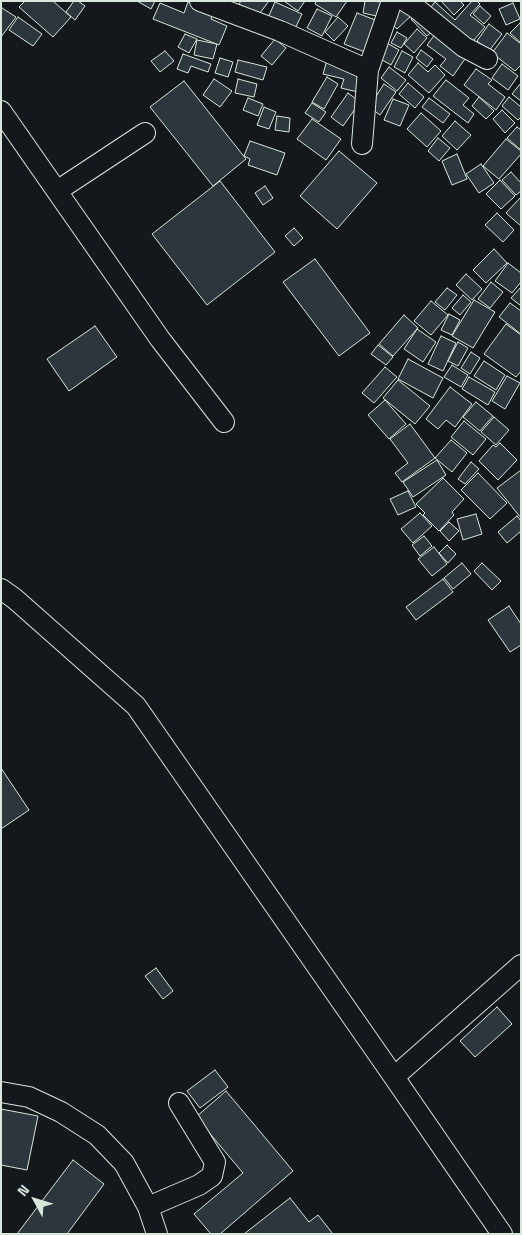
<!DOCTYPE html>
<html>
<head>
<meta charset="utf-8">
<style>
	body { margin:0 }
	#map { position:relative; width:522px; height:1235px; overflow:hidden; background:#14181c; font-family:"Space Grotesk",sans-serif }
	canvas { display:block }
	.frame { position:absolute; inset:0; border:2px solid #d8e6dc; pointer-events:none }
	.north { position:absolute; left:10px; top:1175px; width:50px; height:50px; -webkit-text-stroke:4px #14181c; paint-order:stroke; rotate:309deg; font-size:14px; font-weight:700; line-height:20px; text-align:center; color:#d8e6dc }
	.north::after { content:''; display:block; margin:auto; width:18px; height:22px; background:#d8e6dc; clip-path:polygon(50% 0,100% 100%,50% 72%,0 100%) }
</style>
</head>
<body>
<div id="map">
<canvas width="522" height="1235"></canvas>
<div class="frame"></div>
<div class="north">N</div>
</div>
<script>
const ctx = document.querySelector('canvas').getContext('2d');
ctx.lineJoin = 'round';
function paint(path, color) { ctx.fillStyle = color; ctx.fill(path, 'evenodd'); }
const shape = rows => new Path2D(rows.map(r => 'M' + r).join(''));
function stroke(path, color, width, dash) { ctx.strokeStyle = color; ctx.lineWidth = width; ctx.lineCap = dash ? 'butt' : 'round'; ctx.setLineDash(dash || []); ctx.stroke(path); }
const building = shape([
	[25,1,53,1,71,17,53,37,19,7,25,1],
	[74,1,78,1,85,6,75,20,66,12,74,1],
	[137,1,155,1,151,9,137,1],
	[241,1,269,1,257,17,239,4,241,1],
	[284,1,305,1,298,11,284,1],
	[316,1,347,1,336,17,315,4,316,1],
	[365,1,384,2,381,17,363,13,365,1],
	[441,1,460,1,464,5,454,15,441,1],
	[472,1,477,1,480,4,470,15,485,27,468,47,427,12,435,2,455,20,472,1],
	[188,2,214,12,211,19,227,26,219,45,153,19,160,3,184,13,188,2],
	[275,2,302,14,294,31,267,20,275,2],
	[513,3,520,19,506,25,499,9,513,3],
	[406,4,414,13,397,29,389,21,406,4],
	[480,6,491,16,484,24,473,14,480,6],
	[2,8,16,17,1,37,1,9,2,8],
	[317,9,332,16,322,36,307,28,317,9],
	[419,12,435,29,427,36,411,19,419,12],
	[357,13,378,21,365,52,344,44,357,13],
	[18,17,42,34,33,46,9,30,18,17],
	[338,17,348,26,334,41,325,32,338,17],
	[520,23,521,23,521,43,510,33,520,23],
	[489,24,502,34,489,51,477,41,489,24],
	[417,29,427,38,414,53,404,44,417,29],
	[397,32,407,38,401,48,391,43,397,32],
	[436,33,467,56,453,76,440,66,446,59,427,45,436,33],
	[507,33,521,44,521,65,515,71,492,53,507,33],
	[185,34,197,39,189,53,178,47,185,34],
	[275,39,286,48,272,65,261,56,275,39],
	[197,40,217,44,213,59,194,55,197,40],
	[385,42,399,50,391,65,377,57,385,42],
	[421,50,433,59,427,67,416,58,421,50],
	[165,51,174,61,160,72,151,61,165,51],
	[402,51,413,57,405,73,394,67,402,51],
	[183,54,211,64,208,72,191,66,188,73,177,69,183,54],
	[220,58,233,62,228,77,215,73,220,58],
	[238,60,267,67,263,80,235,72,238,60],
	[327,60,363,70,358,92,341,88,344,79,323,74,327,60],
	[418,63,428,72,435,65,445,75,429,93,408,75,418,63],
	[502,64,518,76,508,90,492,78,502,64],
	[389,67,406,80,397,91,381,78,389,67],
	[476,69,492,80,488,84,505,97,496,110,464,85,476,69],
	[327,77,338,84,324,109,312,102,327,77],
	[214,79,232,91,220,107,203,95,214,79],
	[238,79,257,84,254,97,235,93,238,79],
	[446,80,469,98,463,105,474,114,468,123,433,96,446,80],
	[184,81,246,159,213,186,150,107,184,81],
	[408,83,424,97,415,108,399,94,408,83],
	[521,83,521,101,512,94,521,83],
	[384,84,396,92,380,115,369,107,384,84],
	[348,93,360,102,343,126,331,117,348,93],
	[479,97,494,111,486,119,472,106,479,97],
	[509,97,521,107,521,117,518,120,502,106,509,97],
	[248,98,263,104,258,116,243,110,248,98],
	[429,98,450,114,443,123,422,107,429,98],
	[393,99,409,105,400,126,384,120,393,99],
	[312,103,326,112,319,122,305,113,312,103],
	[264,107,276,112,269,129,257,125,264,107],
	[502,110,515,123,505,133,493,119,502,110],
	[421,113,441,131,427,147,407,129,421,113],
	[277,116,290,118,289,132,275,130,277,116],
	[312,119,341,139,326,160,297,139,312,119],
	[455,121,471,135,457,150,442,136,455,121],
	[517,127,521,130,521,150,507,138,517,127],
	[438,138,450,148,439,161,428,151,438,138],
	[506,139,521,151,521,154,499,179,483,166,506,139],
	[250,141,285,153,277,175,248,165,250,159,244,156,250,141],
	[339,151,377,183,337,229,300,196,339,151],
	[457,154,467,179,452,185,442,161,457,154],
	[481,164,494,183,479,193,466,174,481,164],
	[511,172,521,183,521,191,516,195,502,180,511,172],
	[500,180,515,196,501,209,486,194,500,180],
	[220,181,275,252,207,305,152,234,220,181],
	[265,186,273,198,263,205,255,193,265,186],
	[521,197,521,226,506,213,521,197],
	[497,213,514,230,503,242,485,225,497,213],
	[294,228,303,238,294,246,285,236,294,228],
	[494,249,507,263,486,283,473,270,494,249],
	[315,259,370,333,339,356,283,282,315,259],
	[508,263,521,273,521,282,512,293,495,281,508,263],
	[466,274,482,289,472,300,456,285,466,274],
	[491,282,503,292,490,308,478,299,491,282],
	[521,287,521,306,511,298,521,287],
	[447,288,457,295,445,310,435,302,447,288],
	[463,295,471,302,460,315,452,308,463,295],
	[474,300,495,312,473,348,452,336,474,300],
	[431,301,448,315,431,335,414,321,431,301],
	[510,303,521,311,521,334,499,317,510,303],
	[449,314,460,320,452,335,441,330,449,314],
	[404,315,418,328,393,356,379,344,404,315],
	[506,324,521,335,521,371,516,377,484,354,506,324],
	[95,326,117,357,69,391,47,359,95,326],
	[417,329,436,342,423,362,404,349,417,329],
	[441,336,456,343,443,371,428,364,441,336],
	[458,342,468,348,458,366,448,361,458,342],
	[378,345,393,357,386,365,371,354,378,345],
	[471,352,480,358,470,374,461,368,471,352],
	[408,359,443,378,433,398,398,379,408,359],
	[484,361,505,375,496,390,474,376,484,361],
	[452,365,468,375,461,387,444,377,452,365],
	[385,367,397,377,374,403,362,393,385,367],
	[507,376,520,383,505,409,492,401,507,376],
	[469,377,495,392,488,405,462,389,469,377],
	[398,380,430,406,415,424,383,398,398,380],
	[450,387,472,404,455,427,446,420,438,429,426,419,450,387],
	[385,400,406,424,389,439,368,415,385,400],
	[476,402,493,416,480,431,463,417,476,402],
	[494,417,509,430,496,445,481,432,494,417],
	[464,421,486,439,473,455,451,437,464,421],
	[410,424,435,458,402,482,395,473,408,463,390,439,410,424],
	[451,440,467,453,452,472,435,458,451,440],
	[500,443,517,460,498,480,479,461,493,445,496,447,500,443],
	[437,460,446,475,413,497,403,482,437,460],
	[471,462,479,469,465,484,458,479,471,462],
	[521,470,521,491,520,492,521,493,521,518,497,488,521,470],
	[478,473,507,503,490,519,461,490,478,473],
	[443,478,464,499,452,512,454,515,439,531,423,515,425,513,416,504,443,478],
	[408,491,416,507,398,515,390,499,408,491],
	[420,513,432,526,413,543,401,529,420,513],
	[476,514,482,534,463,540,457,519,476,514],
	[517,516,521,521,521,531,507,543,498,532,517,516],
	[449,522,459,531,449,541,440,531,449,522],
	[424,536,432,546,420,556,412,545,424,536],
	[447,545,456,554,448,563,439,553,447,545],
	[434,547,447,564,432,576,418,559,434,547],
	[462,563,471,574,453,589,444,578,462,563],
	[482,563,501,581,492,590,474,571,482,563],
	[443,579,453,592,416,620,406,607,443,579],
	[509,606,521,624,521,645,510,652,488,620,509,606],
	[1,768,29,810,1,829,1,768],
	[156,968,173,991,163,999,145,976,156,968],
	[497,1007,512,1024,475,1057,460,1041,497,1007],
	[215,1070,228,1087,200,1108,187,1091,215,1070],
	[226,1091,293,1171,220,1234,211,1234,194,1214,243,1173,196,1117,226,1091],
	[1,1109,38,1116,27,1170,1,1165,1,1109],
	[73,1160,104,1184,67,1234,17,1234,73,1160],
	[290,1198,309,1222,318,1215,333,1234,244,1234,290,1198]
]);
paint(building, '#2c363c');
stroke(building, '#d8e6dc', 1);
const minor = shape([
	[200,1,280,31,368,70,392,1],
	[405,1,416,8,464,47,487,59],
	[1,111,160,339,224,422],
	[362,144,368,70],
	[57,191,145,133],
	[1,589,15,599,136,706,394,1077,502,1234],
	[394,1077,521,965],
	[1,1092,29,1097,61,1112,97,1135,124,1163,148,1207,157,1234],
	[148,1207,199,1185,212,1176,215,1162,179,1103]
]);
stroke(minor, '#d8e6dc', 22);
stroke(minor, '#14181c', 20);
</script>
</body>
</html>
